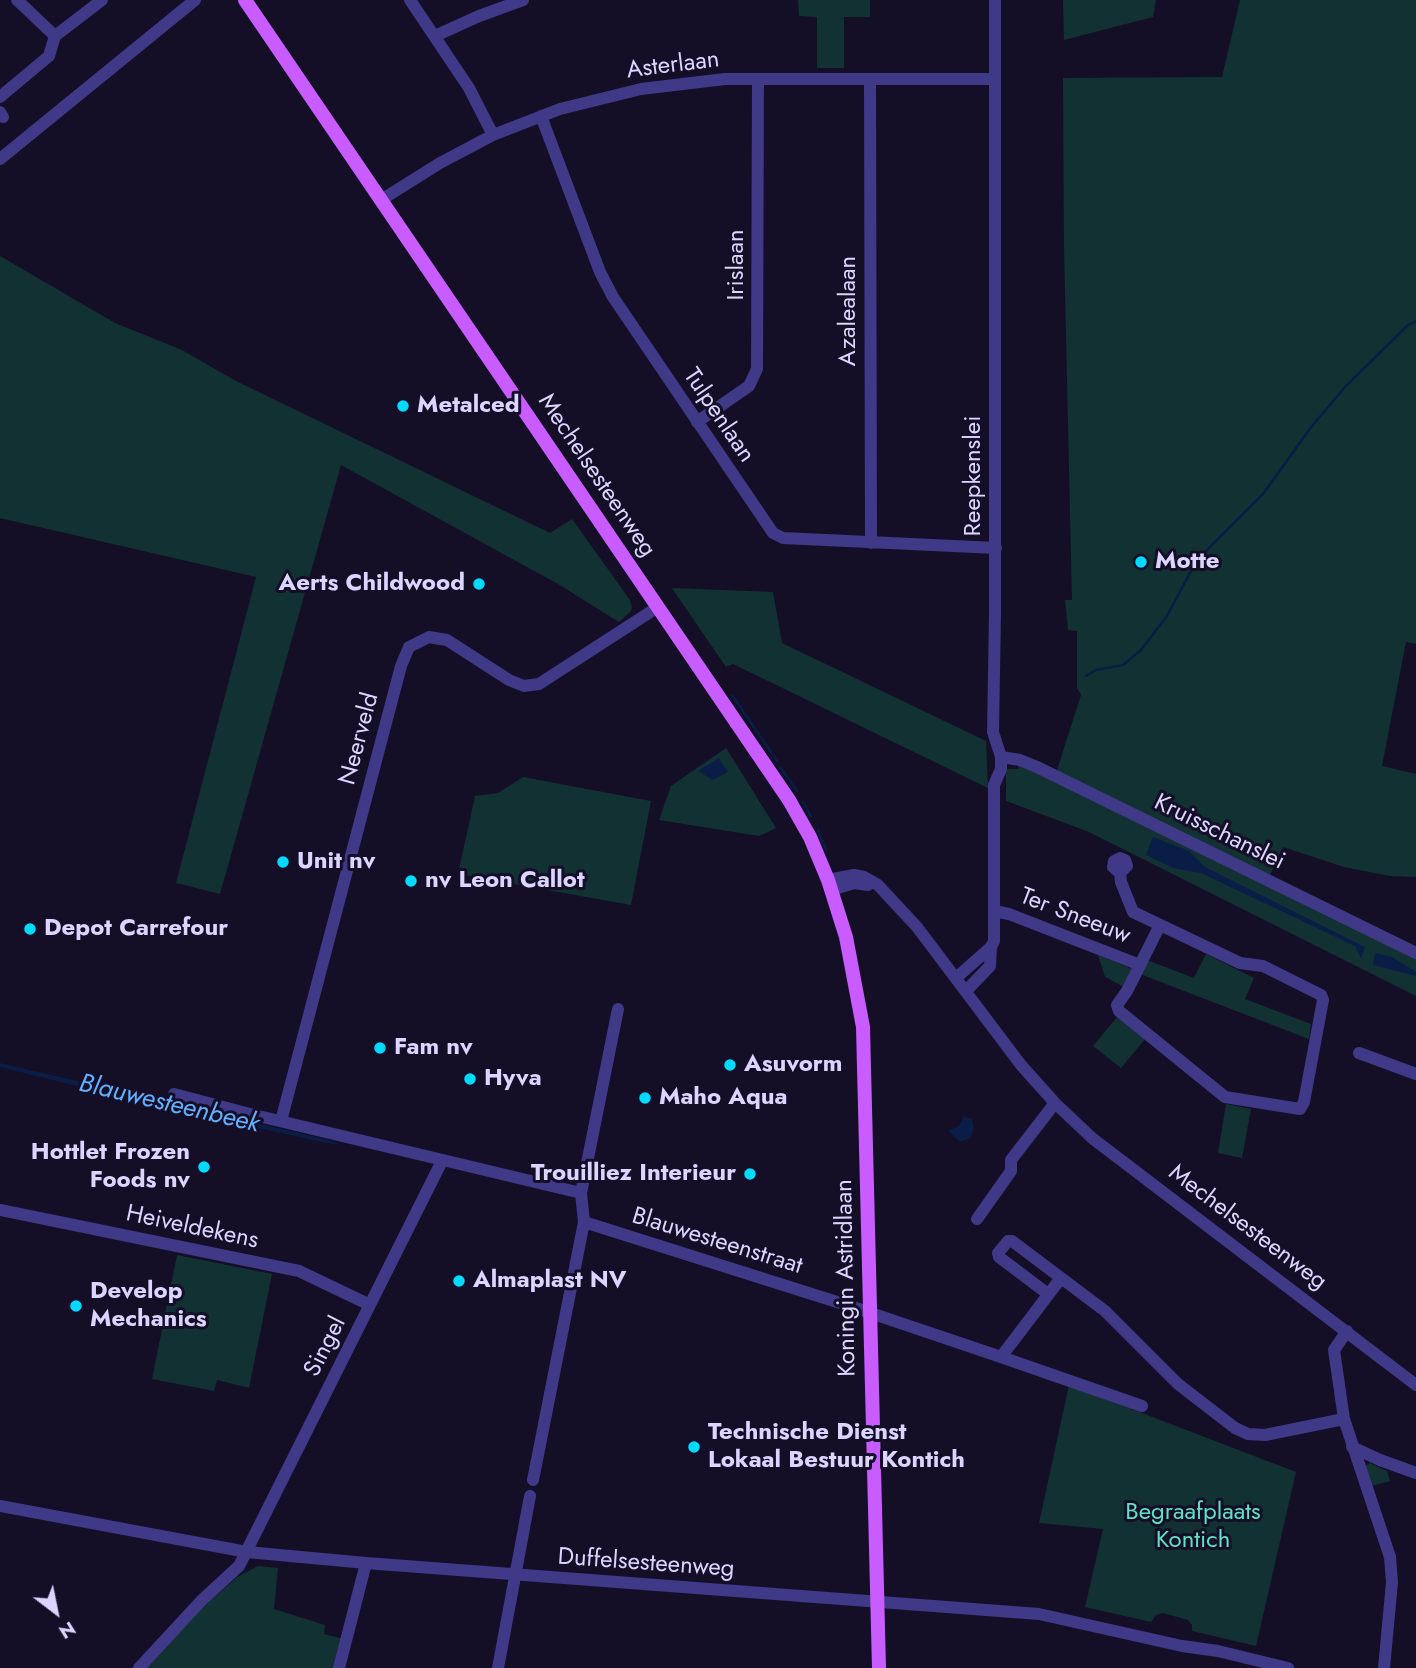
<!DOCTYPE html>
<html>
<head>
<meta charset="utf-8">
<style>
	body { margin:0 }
	#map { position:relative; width:1416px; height:1668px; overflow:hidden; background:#140f27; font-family:Jost,sans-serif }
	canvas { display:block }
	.north { position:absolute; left:21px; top:1577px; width:70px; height:70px; -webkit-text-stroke:5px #140f27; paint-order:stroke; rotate:148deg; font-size:19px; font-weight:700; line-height:28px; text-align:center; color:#dcd5ff }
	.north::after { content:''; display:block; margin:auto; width:24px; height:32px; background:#dcd5ff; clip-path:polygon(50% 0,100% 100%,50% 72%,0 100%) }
</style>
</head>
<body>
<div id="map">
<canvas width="1416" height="1668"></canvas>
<div class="north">N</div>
</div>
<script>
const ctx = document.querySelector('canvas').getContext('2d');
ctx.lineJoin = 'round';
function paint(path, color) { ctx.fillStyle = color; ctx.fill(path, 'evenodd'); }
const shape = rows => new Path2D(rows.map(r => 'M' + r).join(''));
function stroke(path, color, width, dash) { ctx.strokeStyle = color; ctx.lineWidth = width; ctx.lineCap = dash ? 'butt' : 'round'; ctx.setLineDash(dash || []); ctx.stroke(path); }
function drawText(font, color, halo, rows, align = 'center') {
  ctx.font = font + ' Jost,sans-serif'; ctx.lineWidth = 6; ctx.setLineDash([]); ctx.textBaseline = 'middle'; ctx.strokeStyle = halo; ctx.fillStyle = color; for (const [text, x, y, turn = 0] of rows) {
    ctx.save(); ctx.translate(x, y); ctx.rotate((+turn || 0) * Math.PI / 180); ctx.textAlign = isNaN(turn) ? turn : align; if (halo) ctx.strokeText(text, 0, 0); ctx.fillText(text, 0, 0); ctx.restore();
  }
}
paint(shape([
	[798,0,870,0,870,17,844,17,844,68,817,68,817,17,799,16],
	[1063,0,1156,0,1153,17,1064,40],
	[1240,0,1416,0,1416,644,1406,642,1382,766,1416,774,1416,877,1390,876,1344,867,1283,847,1269,877,1056,773,1081,695,1077,688,1077,631,1068,630,1065,600,1072,600,1064,248,1063,78,1222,77],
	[0,256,115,323,182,350,236,381,550,533,572,519,630,600,632,608,630,612,619,622,558,584,341,465,220,894,176,883,256,577,0,518],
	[672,588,773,592,782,643,986,741,988,788,733,664,726,667],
	[726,748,776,828,759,836,659,820,671,786],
	[1020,760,1416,953,1416,996,1089,832,1006,801,1006,769,1018,769],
	[523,777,651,801,631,905,458,874,475,796,498,793],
	[1206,954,1254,978,1245,999,1311,1024,1309,1039,1140,974,1147,960,1194,978],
	[1098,955,1132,969,1124,987,1105,977],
	[1117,1017,1145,1039,1121,1068,1093,1046],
	[1226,1104,1251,1109,1242,1158,1218,1153],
	[177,1255,272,1274,249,1388,217,1380,214,1391,152,1379],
	[1069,1385,1296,1472,1256,1646,1192,1631,1192,1625,1188,1620,1163,1613,1156,1615,1151,1622,1085,1607,1103,1529,1039,1523],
	[1370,1463,1387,1471,1390,1481,1372,1486,1365,1466],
	[258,1566,278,1568,274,1609,325,1625,324,1634,343,1639,336,1668,147,1668,200,1610,237,1577]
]), '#123132');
paint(shape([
	[719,758,728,772,713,780,698,771],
	[1153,837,1189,851,1205,867,1365,947,1361,958,1355,946,1201,873,1173,868,1146,855],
	[1375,953,1392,957,1416,972,1416,976,1373,965],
	[0,1063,316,1137,338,1143,337,1145,187,1113,0,1067],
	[964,1116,972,1119,974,1128,970,1138,960,1142,948,1131,959,1126]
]), '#091d46');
stroke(shape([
	[1086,676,1096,670,1123,665,1141,650,1167,616,1192,569,1206,551,1263,494,1312,426,1346,386,1407,326,1416,321],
	[732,695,777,761],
	[780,767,797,791],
	[803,802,811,817],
	[818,830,826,849]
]), '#091d46', 2.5);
stroke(shape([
	[17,0,55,36],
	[410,0,469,88,493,135],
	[435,36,479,16,523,0],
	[870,79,871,543],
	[0,97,49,56,55,36,102,0],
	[0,112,3,117],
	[541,116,600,272,613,297,773,533,783,538,996,548],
	[0,159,195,0],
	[381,200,440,163,493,135,560,109,641,89,725,79,994,79],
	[697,422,749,386,757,369,758,79],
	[1001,757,1020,760,1037,767,1416,953],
	[1120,873,1127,866,1125,860,1120,858,1114,861,1113,867,1120,873,1121,882,1133,912,1240,963,1263,966,1321,995,1323,1000,1304,1102,1300,1109,1225,1097,1119,1011,1117,1005,1127,991,1160,925],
	[828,880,854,875,864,877,878,885,917,927,1021,1065,1055,1103,1092,1138,1416,1385],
	[831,890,854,883,868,885],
	[994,911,1009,914,1140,965],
	[956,978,991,947],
	[966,991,990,966,991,947,994,941,994,785,1001,769,1001,757,993,732,995,613,995,0],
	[1359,1053,1416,1074],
	[174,1094,246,1113,581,1193],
	[281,1121,401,666,409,647,429,637,447,640,509,680,524,686,539,684,658,607],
	[0,1210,299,1271,370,1305],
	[977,1219,1011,1171,1011,1160,1055,1103],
	[584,1222,856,1308,1001,1357,1061,1278],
	[1048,1294,999,1257,998,1253,1008,1241,1012,1241,1105,1311,1178,1384,1235,1428,1248,1434,1265,1435,1344,1419],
	[1347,1331,1334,1350,1344,1419,1390,1557,1392,1582,1384,1668],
	[1001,1357,1142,1406],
	[1352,1447,1380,1460,1416,1473],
	[533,1480,584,1222,581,1193,618,1009],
	[0,1506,247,1552,366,1563,1039,1614,1182,1646,1218,1651,1288,1668],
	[139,1668,201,1601,239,1566,442,1161],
	[339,1668,366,1563],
	[498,1668,530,1496]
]), '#3f3987', 12);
stroke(shape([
	[245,0,789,800,810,837,828,880,846,937,863,1027,879,1668]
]), '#c95cff', 14);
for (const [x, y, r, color] of [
	[403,406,7,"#01dbff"],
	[1141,562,7,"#01dbff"],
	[479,584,7,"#01dbff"],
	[283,862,7,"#01dbff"],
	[411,881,7,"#01dbff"],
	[30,929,7,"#01dbff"],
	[380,1048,7,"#01dbff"],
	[730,1065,7,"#01dbff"],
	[470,1079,7,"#01dbff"],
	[645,1098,7,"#01dbff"],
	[204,1167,7,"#01dbff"],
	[750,1174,7,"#01dbff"],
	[459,1281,7,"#01dbff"],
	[76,1306,7,"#01dbff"],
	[694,1447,7,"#01dbff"]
]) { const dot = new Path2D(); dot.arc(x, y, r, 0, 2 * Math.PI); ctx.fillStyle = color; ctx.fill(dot); stroke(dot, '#140f27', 2.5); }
drawText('24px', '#dcd5ff', '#140f27', [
	["Asterlaan",673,66,-7],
	["Irislaan",737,265,-90],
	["Azalealaan",849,311,-90],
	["Tulpenlaan",718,416,56],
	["Mechelsesteenweg",596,476,56],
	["Reepkenslei",974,476,-90],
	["Neerveld",360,739,-75],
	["Kruisschanslei",1219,833,26],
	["Ter Sneeuw",1075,917,21],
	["Heiveldekens",192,1228,12],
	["Mechelsesteenweg",1247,1228,37],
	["Blauwesteenstraat",717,1242,17],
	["Koningin Astridlaan",847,1278,-91],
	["Singel",326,1347,-63],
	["Duffelsesteenweg",646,1564,4]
]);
drawText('bold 24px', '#dcd5ff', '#140f27', [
	["Metalced",417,406],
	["Motte",1155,562],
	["Aerts Childwood",465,584,"right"],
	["Unit nv",297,862],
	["nv Leon Callot",425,881],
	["Depot Carrefour",44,929],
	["Fam nv",394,1048],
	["Asuvorm",744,1065],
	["Hyva",484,1079],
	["Maho Aqua",659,1098],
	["Hottlet Frozen",190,1153,"right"],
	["Foods nv",190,1181,"right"],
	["Trouilliez Interieur",736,1174,"right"],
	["Almaplast NV",473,1281],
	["Develop",90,1292],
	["Mechanics",90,1320],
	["Technische Dienst",708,1433],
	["Lokaal Bestuur Kontich",708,1461]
], 'left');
drawText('24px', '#5ee3c7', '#140f27', [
	["Begraafplaats",1193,1513],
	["Kontich",1193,1541]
]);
drawText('italic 26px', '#63b0ff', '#140f27', [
	["Blauwesteenbeek",169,1105,13]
]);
</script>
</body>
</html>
